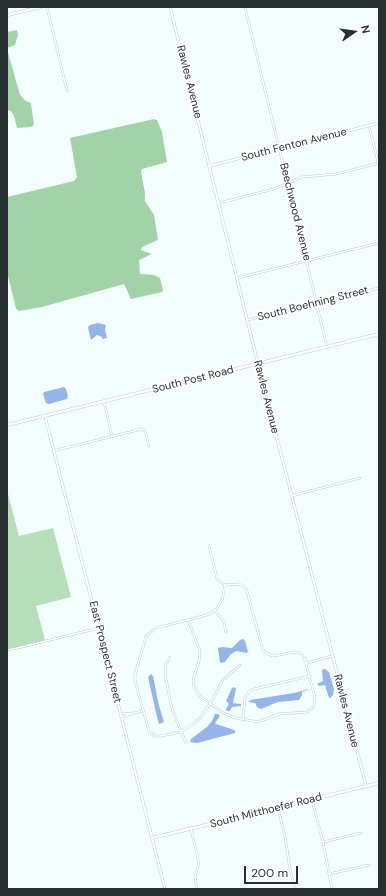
<!DOCTYPE html>
<html>
<head>
<meta charset="utf-8">
<style>
	body { margin:0 }
	#map { position:relative; width:386px; height:896px; overflow:hidden; background:#f4fdfe; font-family:"DM Sans",sans-serif }
	canvas { display:block }
	.frame { position:absolute; inset:0; border:8px solid #283031; pointer-events:none }
	.north { position:absolute; left:334px; top:12px; width:40px; height:40px; -webkit-text-stroke:3px #fff; paint-order:stroke; rotate:77deg; font-size:11px; font-weight:700; line-height:16px; text-align:center; color:#283031 }
	.north::after { content:''; display:block; margin:auto; width:14px; height:18px; background:#283031; clip-path:polygon(50% 0,100% 100%,50% 72%,0 100%) }
	.scale { position:absolute; left:244px; top:866px; width:54px; height:18px; box-sizing:border-box; border:2px solid #283031; border-top:0; padding-left:5px; font-size:12px; line-height:14px; white-space:nowrap; color:#283031; -webkit-text-stroke:3px #fff; paint-order:stroke }
</style>
</head>
<body>
<div id="map">
<canvas width="386" height="896"></canvas>
<div class="frame"></div>
<div class="north">N</div>
<div class="scale">200 m</div>
</div>
<script>
const ctx = document.querySelector('canvas').getContext('2d');
ctx.lineJoin = 'round';
function paint(path, color) { ctx.fillStyle = color; ctx.fill(path, 'evenodd'); }
const shape = rows => new Path2D(rows.map(r => 'M' + r).join(''));
function stroke(path, color, width, dash) { ctx.strokeStyle = color; ctx.lineWidth = width; ctx.lineCap = dash ? 'butt' : 'round'; ctx.setLineDash(dash || []); ctx.stroke(path); }
function drawText(font, color, halo, rows, align = 'center') {
  ctx.font = font + ' "DM Sans",sans-serif'; ctx.lineWidth = 3.5; ctx.setLineDash([]); ctx.textBaseline = 'middle'; ctx.strokeStyle = halo; ctx.fillStyle = color; for (const [text, x, y, turn = 0] of rows) {
    ctx.save(); ctx.translate(x, y); ctx.rotate((+turn || 0) * Math.PI / 180); ctx.textAlign = isNaN(turn) ? turn : align; if (halo) ctx.strokeText(text, 0, 0); ctx.fillText(text, 0, 0); ctx.restore();
  }
}
paint(shape([
	[7,490,19,536,53,528,71,597,36,606,45,640,7,650]
]), '#b5deb9');
paint(shape([
	[17,30,18,35,15,45,7,48,7,32],
	[7,49,20,95,26,101,31,103,34,125,30,127,17,128,14,116,11,111,7,110],
	[154,119,157,120,162,132,167,162,142,169,141,172,145,193,145,201,154,215,158,240,142,247,141,250,152,254,139,260,140,274,154,275,160,278,163,290,162,292,131,299,124,284,42,307,19,311,16,309,7,272,7,197,74,181,77,177,70,138]
]), '#a1d3a6');
paint(shape([
	[98,323,106,325,105,330,107,338,102,339,102,337,97,335,91,340,88,327,90,325],
	[64,387,66,389,68,396,67,399,49,404,46,403,43,394,44,392],
	[243,639,245,641,248,652,246,653,237,651,231,654,225,662,220,663,218,648,222,647,232,648,240,640],
	[325,669,329,672,334,689,333,695,330,698,329,698,325,685,319,686,317,684,323,681,322,671,323,669],
	[151,674,153,676,159,706,164,722,162,723,159,724,157,717,148,677],
	[234,687,236,689,233,703,241,704,241,706,232,707,230,711,227,711,226,709,229,704,226,701,232,688],
	[309,689,310,689,302,692,302,695,299,700,278,702,261,709,257,707,255,703,249,702,250,700,294,693],
	[215,714,218,714,220,716,215,723,216,724,234,730,235,731,235,733,197,743,190,742,191,739,207,727,212,721]
]), '#94b5e7');
const minor = shape([
	[47,7,67,91],
	[245,7,327,347],
	[369,126,379,166],
	[219,203,274,189,302,177,336,174,379,163],
	[237,278,379,243],
	[247,320,379,288],
	[104,402,112,436],
	[53,451,142,429,145,431,149,446],
	[291,496,360,478],
	[225,585,222,600,217,608,212,613,203,616,156,628,146,636,135,675,135,681,149,731,155,736,161,736,180,732,192,725,201,717,210,704,223,680,240,665],
	[215,610,224,622,226,632],
	[188,620,200,651,199,661,193,680,194,687,200,696,223,713,236,718,258,722,279,714,307,712,314,706,315,697,304,657,300,653,295,652,273,656,264,652,262,647,247,591,245,587,239,584,225,585,219,581,217,578,209,546],
	[9,650,99,628],
	[170,657,166,664,165,675,172,709,186,743],
	[307,663,332,656],
	[121,714,134,713],
	[121,717,142,711],
	[243,720,245,698,250,690,310,676],
	[312,800,323,842,332,889],
	[278,808,285,837,290,869,295,889],
	[191,829,199,863,195,877,197,889],
	[323,842,361,833],
	[329,874,369,865]
]);
const tertiary = shape([
	[170,7,258,364,366,786],
	[209,166,379,123],
	[45,416,165,889]
]);
const secondary = shape([
	[7,15,41,7],
	[7,425,379,334],
	[152,838,379,783]
]);
stroke(minor, '#b7cdcf', 2.5);
stroke(tertiary, '#b7cdcf', 3);
stroke(secondary, '#b7cdcf', 3.5);
stroke(minor, '#fff', 1.5);
stroke(tertiary, '#fff', 2);
stroke(secondary, '#fff', 2.5);
drawText('11px', '#283031', '#fff', [
	["Rawles Avenue",189,82,76],
	["South Fenton Avenue",294,145,-14],
	["Beechwood Avenue",295,212,76],
	["South Boehning Street",313,304,-14],
	["South Post Road",193,380,-14],
	["Rawles Avenue",266,397,76],
	["East Prospect Street",105,652,76],
	["Rawles Avenue",346,711,76],
	["South Mitthoefer Road",266,811,-14]
]);
</script>
</body>
</html>
